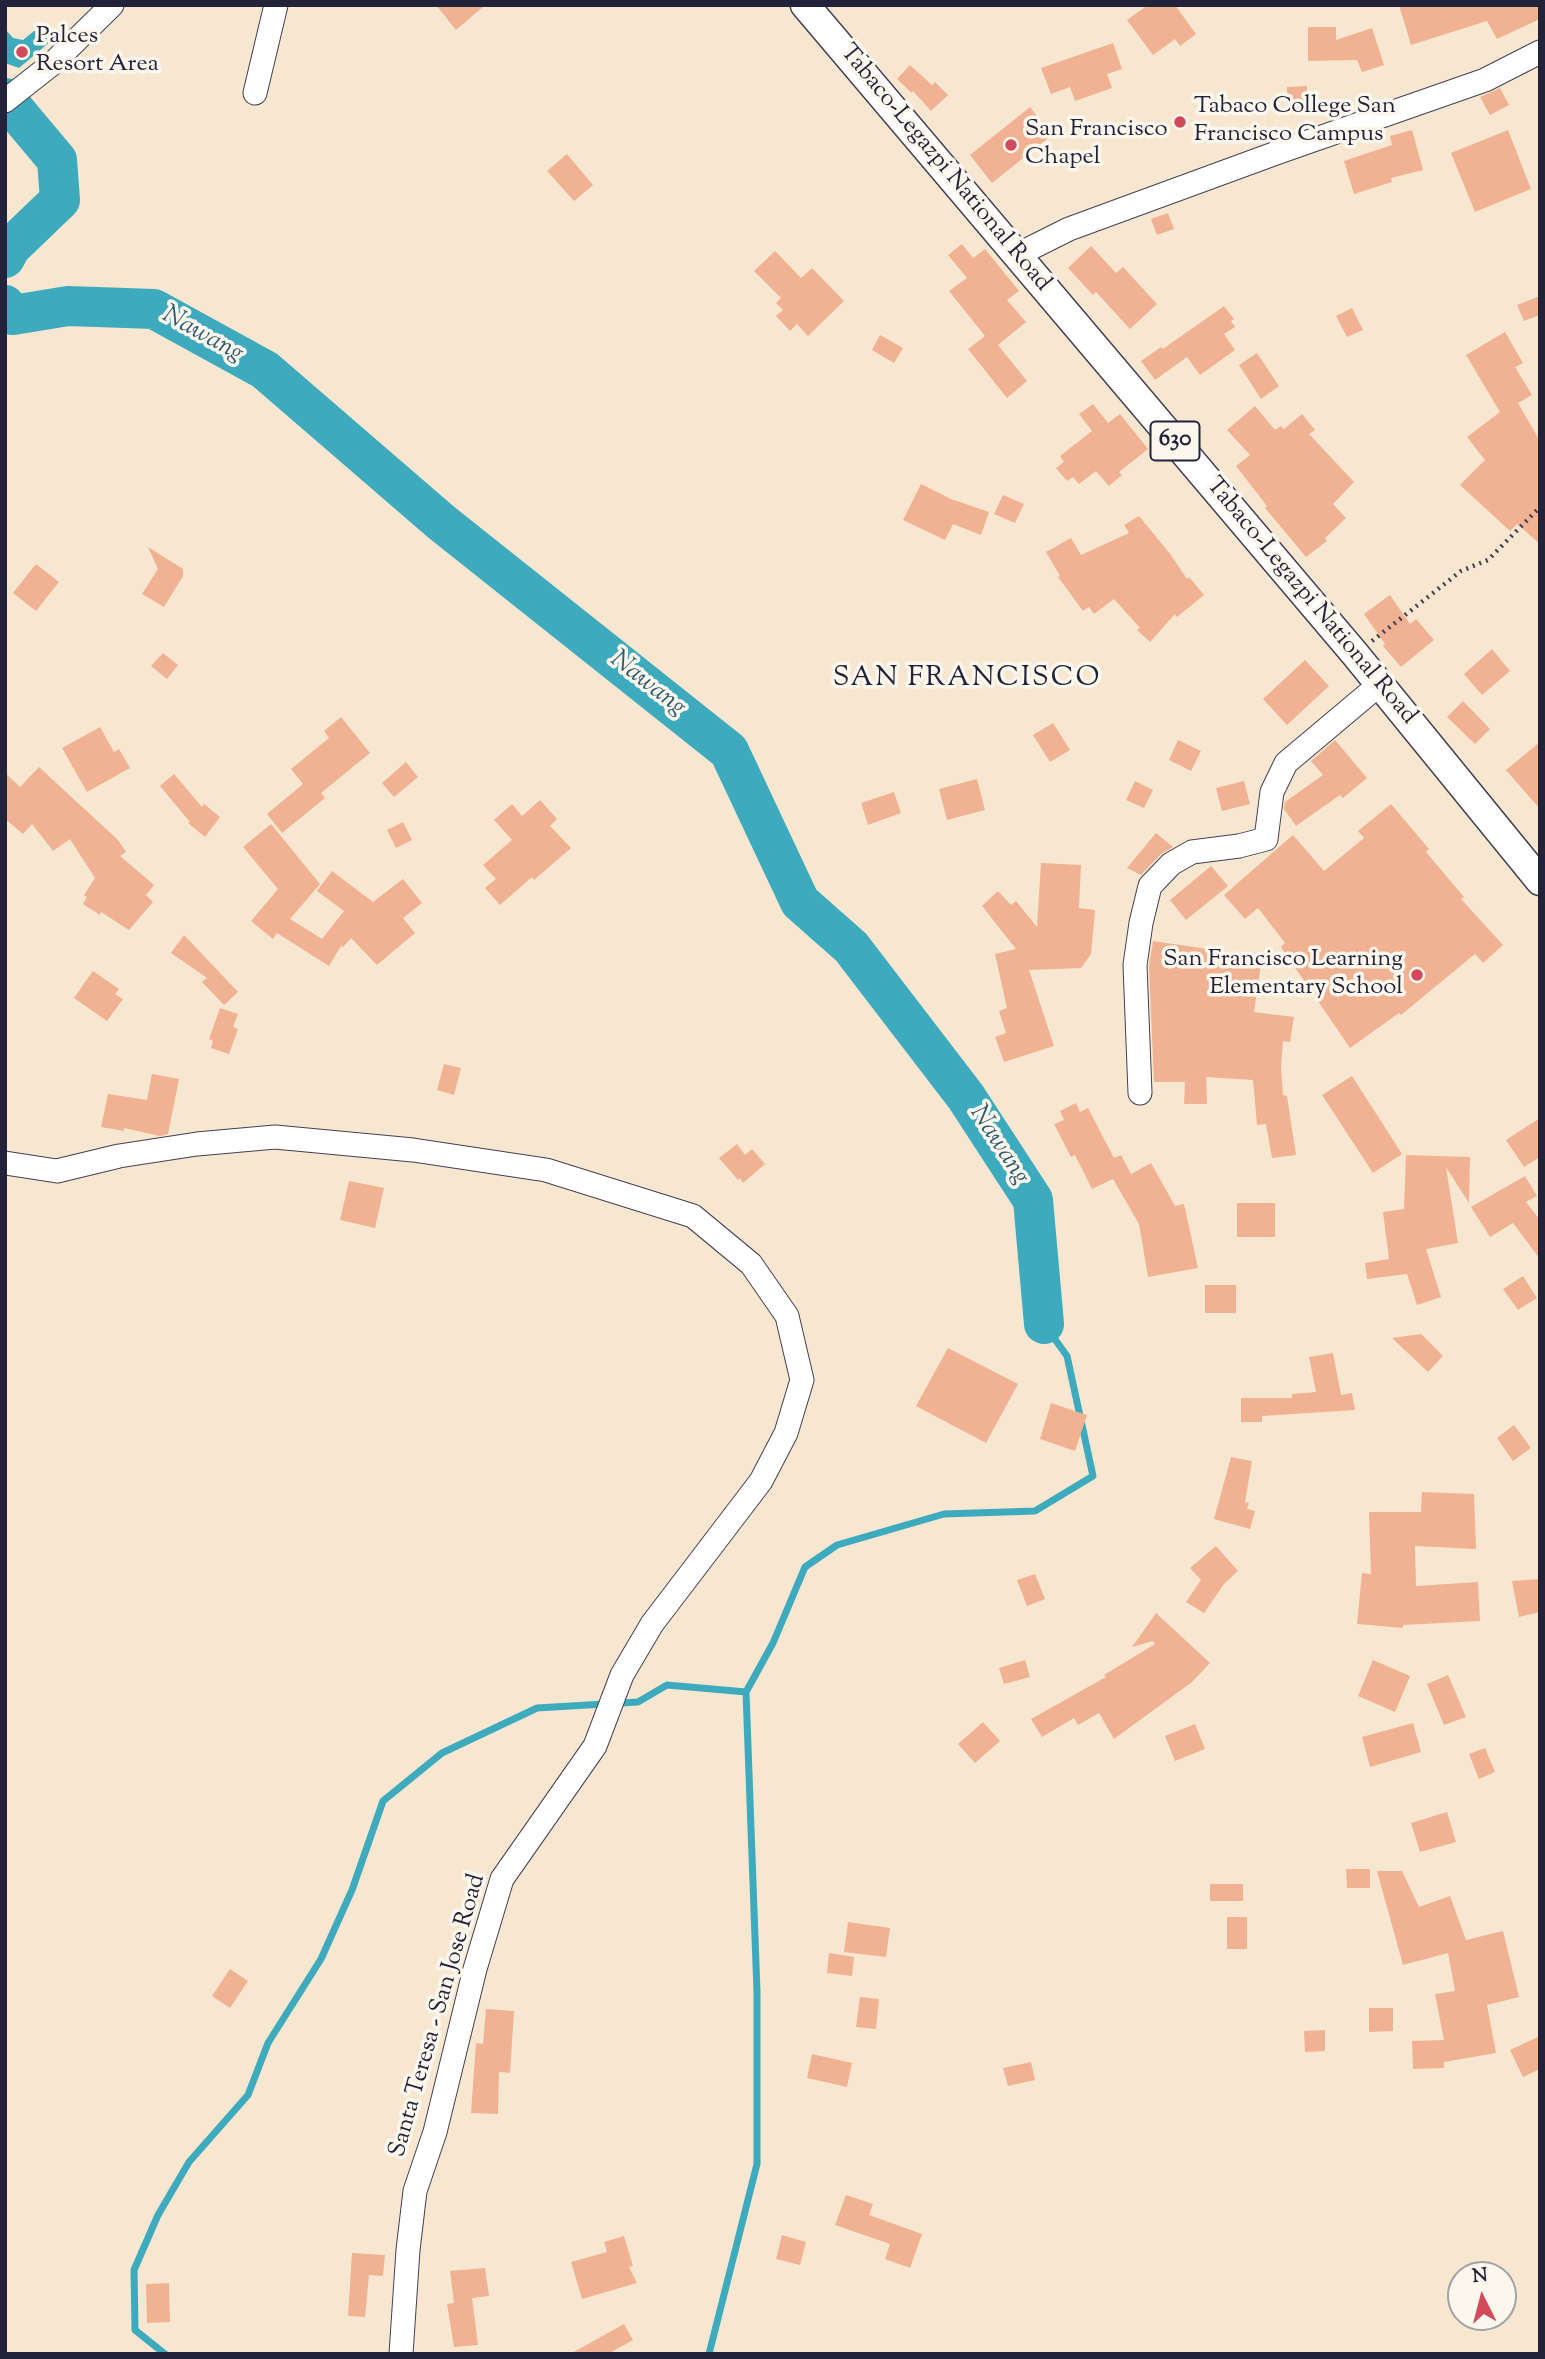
<!DOCTYPE html>
<html>
<head>
<meta charset="utf-8">
<style>
	body { margin:0 }
	#map { position:relative; width:1545px; height:2359px; overflow:hidden; background:#f7e7d1; font-family:"Sorts Mill Goudy",serif }
	canvas { display:block }
	.frame { position:absolute; inset:0; border:7px solid #22223b; pointer-events:none }
	.north { position:absolute; left:1447px; top:2261px; width:70px; height:70px; box-sizing:border-box; background:#fbf7ec; border:2px solid #a4a2a5; border-radius:50%; rotate:354deg; font-size:19px; font-weight:700; line-height:28px; text-align:center; color:#22223b }
	.north::after { content:''; display:block; margin:auto; width:24px; height:32px; background:#d1495b; clip-path:polygon(50% 0,100% 100%,50% 72%,0 100%) }
</style>
</head>
<body>
<div id="map">
<canvas width="1545" height="2359"></canvas>
<div class="frame"></div>
<div class="north">N</div>
</div>
<script>
const ctx = document.querySelector('canvas').getContext('2d');
ctx.lineJoin = 'round';
function paint(path, color) { ctx.fillStyle = color; ctx.fill(path, 'evenodd'); }
const shape = rows => new Path2D(rows.map(r => 'M' + r).join(''));
function stroke(path, color, width, dash) { ctx.strokeStyle = color; ctx.lineWidth = width; ctx.lineCap = dash ? 'butt' : 'round'; ctx.setLineDash(dash || []); ctx.stroke(path); }
function drawText(font, color, halo, rows, align = 'center') {
  ctx.font = font + ' "Sorts Mill Goudy",serif'; ctx.lineWidth = 7; ctx.setLineDash([]); ctx.textBaseline = 'middle'; ctx.strokeStyle = halo; ctx.fillStyle = color; for (const [text, x, y, turn = 0] of rows) {
    ctx.save(); ctx.translate(x, y); ctx.rotate((+turn || 0) * Math.PI / 180); ctx.textAlign = isNaN(turn) ? turn : align; if (halo) ctx.strokeText(text, 0, 0); ctx.fillText(text, 0, 0); ctx.restore();
  }
}
paint(shape([
	[5,27,6,30,13,38,23,40,34,31,43,32,51,41,19,68,5,63]
]), '#3eaabd');
stroke(shape([
	[165,2354,135,2330,134,2270,158,2215,189,2162,248,2095,268,2043,321,1959,352,1890,383,1801,442,1753,537,1708,638,1702,667,1685,746,1692,773,1643,805,1567,837,1545,944,1514,1035,1511,1093,1476,1067,1356,1044,1324],
	[709,2354,757,2164,757,1992,746,1692]
]), '#3eaabd', 7);
stroke(shape([
	[5,98,57,160,60,200,11,247,5,258],
	[5,305,13,315,68,306,154,309,265,370,441,522,729,751,800,902,851,947,966,1097,1033,1200,1044,1324]
]), '#3eaabd', 40);
paint(shape([
	[436,5,485,5,456,30],
	[1148,5,1175,5,1196,34,1180,46,1175,39,1153,55,1127,20],
	[1399,5,1540,5,1540,19,1497,39,1487,21,1411,45],
	[1308,27,1336,27,1336,40,1372,28,1384,65,1362,72,1357,60,1308,61],
	[1113,43,1122,69,1107,74,1112,88,1075,101,1070,87,1051,94,1041,68],
	[910,65,932,85,935,82,948,95,931,111,913,91,912,93,897,79],
	[1307,86,1307,111,1288,112,1287,87],
	[1500,88,1509,105,1490,115,1480,97],
	[1030,107,1052,135,992,183,970,155],
	[1412,130,1423,170,1391,178,1392,182,1354,194,1344,161,1392,145,1390,136],
	[1508,130,1531,189,1475,212,1451,153],
	[567,154,593,185,574,201,547,171],
	[1168,213,1174,229,1157,235,1151,219],
	[962,244,973,258,985,249,1019,291,1007,300,1026,322,998,345,1027,381,1007,398,968,349,985,336,949,291,967,278,948,255],
	[1091,246,1116,273,1123,267,1157,304,1130,329,1096,292,1093,295,1068,268],
	[775,251,801,278,812,268,844,301,808,336,797,324,790,331,776,316,783,310,776,303,781,298,754,271],
	[1540,296,1540,315,1524,321,1517,305],
	[1224,306,1234,319,1231,321,1235,327,1224,334,1235,350,1200,375,1187,357,1155,380,1141,361,1161,347,1163,349],
	[1352,308,1363,330,1347,337,1336,316],
	[1505,332,1523,363,1515,367,1532,395,1518,403,1540,441,1540,544,1517,524,1510,531,1460,485,1485,460,1467,437,1500,412,1466,355],
	[880,335,903,348,894,363,872,350],
	[1257,353,1279,386,1261,399,1239,365],
	[1093,404,1108,423,1120,414,1148,449,1119,472,1122,475,1109,486,1096,471,1079,484,1073,477,1067,481,1056,468,1064,462,1060,456,1092,431,1079,414],
	[1255,406,1275,430,1281,426,1284,429,1302,414,1315,430,1309,434,1354,482,1333,504,1346,518,1325,538,1327,541,1306,557,1265,508,1267,506,1236,466,1250,455,1227,430],
	[921,484,951,499,989,512,981,535,953,524,945,540,903,520],
	[1003,495,1024,504,1015,523,994,514],
	[1139,516,1171,555,1187,579,1189,577,1204,595,1177,617,1175,614,1150,642,1137,630,1140,628,1114,599,1094,614,1089,607,1083,611,1058,577,1060,576,1046,552,1071,538,1081,555,1129,533,1124,525],
	[148,547,183,569,183,576,164,607,142,594,158,569],
	[36,564,59,582,36,611,13,593],
	[1390,595,1410,624,1416,619,1434,640,1401,667,1383,646,1385,644,1364,614],
	[1492,649,1510,671,1482,695,1464,674],
	[163,653,178,665,167,679,151,666],
	[1305,660,1329,686,1287,725,1263,699],
	[1463,701,1490,729,1475,744,1447,717],
	[341,717,370,753,321,793,325,798,282,833,267,814,303,784,291,769,329,738,324,731],
	[1053,723,1070,750,1050,762,1033,735],
	[100,727,114,752,119,749,130,768,87,792,62,748],
	[1178,740,1201,751,1191,771,1169,760],
	[1335,740,1367,778,1343,798,1340,795,1296,826,1284,809,1285,802,1323,775,1311,761],
	[1540,742,1540,809,1506,770],
	[406,762,418,777,394,797,382,783],
	[39,767,118,840,126,852,120,856,154,885,146,895,153,902,129,930,101,912,100,915,83,904,87,897,84,895,95,878,70,839,53,851,32,824,23,834,5,819,5,773,20,787],
	[174,774,202,807,204,804,220,817,205,837,188,823,190,822,160,786],
	[977,779,985,810,947,820,939,789],
	[1135,781,1153,790,1144,808,1126,800],
	[1244,781,1250,804,1222,811,1216,788],
	[894,792,901,813,868,825,861,803],
	[540,800,557,819,550,826,571,848,534,880,532,877,500,905,485,888,496,879,483,865,512,840,494,820,512,804,522,816],
	[1391,804,1429,849,1426,852,1464,897,1461,899,1503,945,1483,963,1475,954,1401,1015,1399,1013,1350,1048,1281,947,1285,943,1258,908,1245,919,1224,895,1293,835,1324,871,1364,838,1358,831],
	[403,822,412,840,396,848,387,830],
	[271,824,320,884,290,919,322,939,344,911,317,891,332,871,373,902,403,879,422,903,403,918,415,933,377,965,351,938,343,947,341,946,329,966,277,933,273,939,251,921,278,889,243,847],
	[1156,833,1173,847,1161,854,1141,875,1127,868],
	[1041,863,1081,865,1079,908,1095,910,1091,954,1081,968,1029,970,1054,1046,1004,1062,995,1037,1006,1033,999,1011,1007,1008,995,954,1016,949,982,906,998,891,1011,905,1016,901,1037,927],
	[1211,866,1228,886,1186,920,1170,900],
	[184,935,238,992,224,1005,202,982,207,978,171,953],
	[1153,941,1262,957,1254,1012,1294,1017,1290,1042,1283,1041,1281,1067,1283,1095,1287,1096,1296,1155,1272,1158,1266,1124,1257,1125,1253,1080,1206,1077,1207,1104,1184,1104,1185,1082,1154,1082,1149,966],
	[93,971,119,989,115,994,123,999,107,1021,74,998],
	[220,1008,238,1014,233,1027,238,1029,229,1054,211,1048,213,1041,209,1039],
	[444,1064,461,1068,454,1095,437,1090],
	[152,1074,179,1079,168,1134,160,1136,124,1128,124,1131,101,1127,108,1094,147,1100],
	[1352,1076,1402,1154,1373,1173,1322,1095],
	[1076,1103,1080,1112,1088,1108,1114,1158,1121,1155,1131,1174,1151,1163,1175,1206,1184,1204,1198,1268,1148,1277,1139,1224,1113,1179,1092,1189,1075,1155,1071,1157,1054,1124,1064,1120,1060,1111],
	[1540,1118,1540,1157,1524,1167,1506,1140],
	[737,1144,745,1155,752,1149,765,1164,743,1183,740,1178,738,1180,719,1158],
	[1406,1155,1470,1157,1469,1203,1446,1167,1458,1243,1426,1249,1441,1297,1417,1305,1407,1274,1367,1279,1365,1263,1389,1259,1383,1212,1404,1209],
	[1525,1176,1537,1196,1526,1202,1540,1220,1540,1259,1513,1223,1490,1237,1471,1207],
	[349,1181,384,1188,375,1228,340,1220],
	[1237,1203,1275,1203,1275,1237,1237,1237],
	[1523,1276,1537,1298,1518,1310,1503,1289],
	[1205,1285,1236,1285,1236,1313,1205,1313],
	[1421,1334,1443,1356,1428,1372,1392,1338],
	[948,1348,1018,1384,986,1443,916,1406],
	[1333,1353,1341,1395,1352,1393,1355,1410,1262,1416,1262,1422,1241,1422,1241,1398,1292,1398,1292,1394,1316,1392,1309,1357],
	[1051,1403,1087,1415,1075,1451,1040,1439],
	[1514,1425,1531,1448,1513,1461,1497,1438],
	[1231,1457,1252,1461,1245,1502,1249,1503,1247,1509,1255,1511,1250,1529,1214,1519],
	[1422,1492,1474,1494,1476,1549,1415,1546,1416,1586,1478,1582,1480,1621,1403,1625,1403,1628,1357,1624,1362,1573,1371,1574,1369,1512,1421,1512],
	[1216,1546,1238,1571,1224,1584,1204,1613,1186,1602,1201,1580,1190,1568],
	[1035,1574,1045,1599,1027,1606,1017,1580],
	[1540,1579,1540,1612,1519,1617,1512,1581],
	[1156,1613,1210,1663,1192,1682,1114,1739,1099,1713,1078,1725,1074,1718,1042,1737,1031,1719,1106,1677,1104,1675,1155,1644,1153,1641,1132,1647],
	[1025,1660,1030,1677,1004,1684,999,1668],
	[1373,1660,1410,1676,1395,1712,1358,1696],
	[1448,1675,1466,1717,1444,1725,1427,1684],
	[983,1722,1000,1741,975,1763,958,1744],
	[1413,1723,1421,1752,1370,1767,1362,1737],
	[1195,1724,1205,1749,1175,1761,1165,1736],
	[1485,1748,1495,1772,1479,1779,1469,1754],
	[1447,1812,1456,1842,1420,1852,1411,1823],
	[1346,1869,1370,1869,1370,1888,1347,1888],
	[1377,1871,1402,1871,1419,1907,1450,1896,1466,1940,1503,1931,1519,1997,1487,2005,1496,2053,1444,2062,1444,2068,1413,2069,1412,2041,1444,2040,1435,1994,1455,1991,1448,1953,1403,1965],
	[1210,1884,1243,1884,1243,1901,1210,1901],
	[1227,1917,1247,1917,1247,1949,1227,1949],
	[848,1922,890,1928,886,1957,844,1952],
	[829,1953,854,1957,852,1976,827,1973],
	[230,1969,248,1981,230,2008,212,1996],
	[860,1997,879,1999,876,2029,856,2027],
	[1369,2008,1393,2008,1393,2031,1369,2032],
	[486,2009,514,2011,510,2073,499,2072,498,2114,471,2113,476,2043,483,2044],
	[1325,2030,1325,2051,1305,2052,1304,2031],
	[1540,2036,1540,2069,1523,2077,1510,2050],
	[812,2054,852,2063,847,2087,807,2078],
	[1031,2062,1035,2080,1008,2086,1003,2068],
	[846,2195,873,2204,869,2215,922,2234,910,2268,885,2259,890,2244,835,2225],
	[782,2235,806,2242,800,2265,776,2259],
	[624,2236,633,2266,629,2267,637,2283,582,2299,571,2262,607,2252,604,2242],
	[352,2253,385,2255,383,2276,369,2275,365,2317,348,2316],
	[485,2268,489,2296,472,2298,478,2345,454,2347,447,2304,454,2303,450,2271],
	[169,2283,170,2322,147,2323,146,2284],
	[624,2324,633,2340,608,2354,570,2354]
]), '#f0b292');
const minor = shape([
	[255,93,276,5],
	[5,101,52,64,112,5],
	[1017,255,1069,229,1279,152,1485,80,1540,52],
	[1140,1093,1135,965,1141,923,1150,886,1171,864,1192,852,1239,846,1266,839,1272,792,1286,763,1380,684],
	[5,1163,57,1171,119,1156,197,1144,275,1137,413,1150,546,1170,693,1216,751,1264,787,1316,802,1380,786,1433,761,1481,652,1624,622,1675,595,1746,502,1879,475,1969,435,2132,415,2191,408,2250,401,2354]
]);
const major = shape([
	[805,5,1355,654,1540,881]
]);
stroke(minor, '#424052', 25);
stroke(major, '#424052', 31);
stroke(shape([
	[1372,641,1461,571,1488,560,1540,507]
]), '#424052', 4.5, [2, 5]);
stroke(minor, '#fff', 23);
stroke(major, '#fff', 28);
for (const [x, y, r, color] of [
	[22,52,7,"#d1495b"],
	[1180,122,7,"#d1495b"],
	[1011,145,7,"#d1495b"],
	[1417,975,7,"#d1495b"]
]) { const dot = new Path2D(); dot.arc(x, y, r, 0, 2 * Math.PI); ctx.fillStyle = color; ctx.fill(dot); stroke(dot, '#fbf7ec', 2.5); }
for (const [x, y, w] of [
	[1175,441,49]
]) { const box = new Path2D(); box.roundRect(x - w / 2, y - 19.5, w, 39, 5); ctx.fillStyle = '#fbf7ec'; ctx.fill(box); stroke(box, '#22223b', 2); }
drawText('bold 23px', '#22223b', null, [
	["630",1175,441]
]);
drawText('24px', '#22223b', '#fbf7ec', [
	["Palces",36,38],
	["Resort Area",36,66],
	["Tabaco College San",1194,108],
	["Francisco Campus",1194,136],
	["San Francisco",1025,131],
	["Chapel",1025,159],
	["San Francisco Learning",1403,961,"right"],
	["Elementary School",1403,989,"right"]
], 'left');
drawText('24px', '#22223b', '#fbf7ec', [
	["Tabaco-Legazpi National Road",944,169,50],
	["Tabaco-Legazpi National Road",1310,602,50],
	["Santa Teresa - San Jose Road",439,2016,-74]
]);
drawText('italic 26px', '#2d586f', '#fbf7ec', [
	["Nawang",202,336,29],
	["Nawang",647,685,38],
	["Nawang",998,1146,57]
]);
ctx.letterSpacing = '2px';
drawText('28px', '#22223b', '#fbf7ec', [
	["SAN FRANCISCO",967,680]
]);
ctx.letterSpacing = '0px';
</script>
</body>
</html>
